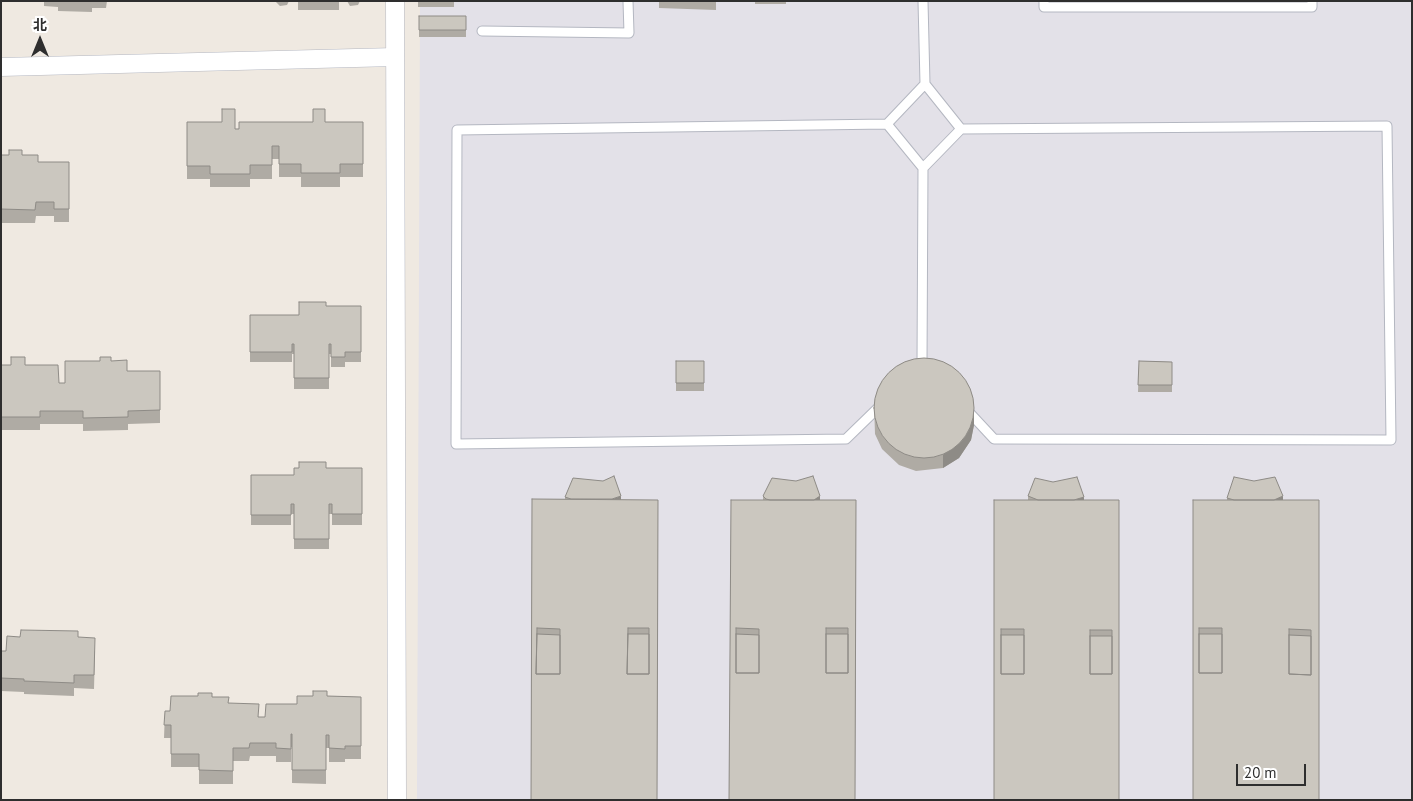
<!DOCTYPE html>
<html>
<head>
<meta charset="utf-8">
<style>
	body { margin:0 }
	#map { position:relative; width:1413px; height:801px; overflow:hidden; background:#efe9e1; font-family:"PT Sans","Noto Sans SC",sans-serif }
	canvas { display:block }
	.frame { position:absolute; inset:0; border:2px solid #2e2e2e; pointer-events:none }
	.north { position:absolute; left:15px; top:15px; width:50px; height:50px; -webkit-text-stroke:4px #fff; paint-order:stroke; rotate:0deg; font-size:14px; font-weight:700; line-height:20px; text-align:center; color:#2e2e2e }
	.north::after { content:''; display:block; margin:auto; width:18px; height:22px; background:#2e2e2e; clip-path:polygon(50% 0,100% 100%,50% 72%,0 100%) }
	.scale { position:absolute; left:1236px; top:764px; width:70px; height:22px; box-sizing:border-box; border:2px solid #2e2e2e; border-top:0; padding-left:6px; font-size:15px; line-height:18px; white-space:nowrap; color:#2e2e2e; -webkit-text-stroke:4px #fff; paint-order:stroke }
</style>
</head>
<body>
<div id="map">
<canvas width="1413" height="801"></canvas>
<div class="frame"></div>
<div class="north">北</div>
<div class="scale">20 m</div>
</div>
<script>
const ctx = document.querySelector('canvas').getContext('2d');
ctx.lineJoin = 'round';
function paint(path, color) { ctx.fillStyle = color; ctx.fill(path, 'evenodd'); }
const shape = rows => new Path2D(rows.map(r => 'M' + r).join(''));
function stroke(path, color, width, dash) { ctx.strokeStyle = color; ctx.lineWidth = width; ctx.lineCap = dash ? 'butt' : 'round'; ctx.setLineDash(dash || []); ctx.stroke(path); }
paint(shape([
	[420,1,1412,1,1412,800,417,800]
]), '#e3e1e8');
const lane = shape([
	[923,1,925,84,961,129],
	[1044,1,1044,7,1312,7,1312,1],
	[482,31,629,33,628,1],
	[887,124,923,168,922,363],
	[923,168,961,129,1387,126,1391,440,994,439,967,410],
	[881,405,846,439,456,444,457,130,887,124,925,84]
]);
const street = shape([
	[395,1,397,800],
	[1,67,395,57]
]);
stroke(lane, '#b4b7c1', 11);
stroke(street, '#b4b7c1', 19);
stroke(lane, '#fff', 9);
stroke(street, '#fff', 18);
paint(shape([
	[44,1,107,1,106,8,92,8,92,12,58,11,58,7,44,6],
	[275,1,289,1,287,5,280,6],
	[298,1,339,1,339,10,298,10],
	[347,1,360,1,358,5,350,6],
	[418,1,454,1,454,7,418,7],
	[659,1,716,1,716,10,659,8],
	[755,1,786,1,786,4,755,4],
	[419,16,466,16,466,37,419,37],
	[187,122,235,129,325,122,363,122,363,177,340,177,340,187,301,187,301,177,279,177,279,159,272,159,272,179,250,179,250,187,210,187,210,179,187,179],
	[1,155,22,155,38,162,69,162,69,222,54,222,54,216,36,216,35,223,1,223],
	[326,306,361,306,361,362,345,362,345,367,331,367,331,354,329,354,329,389,294,389,294,354,292,354,292,362,250,362,250,315,299,315],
	[111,361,127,371,160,371,160,423,128,424,128,430,83,431,83,424,40,424,40,430,1,430,1,365,59,383,65,383],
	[676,361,704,361,704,391,676,391],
	[1139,361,1172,362,1172,392,1138,392],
	[874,403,974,425,971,440,959,458,943,468,916,471,899,465,882,449,875,434],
	[326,468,362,468,362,525,332,525,332,514,329,514,329,549,294,549,294,514,291,514,291,525,251,525,251,475,294,475],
	[1053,482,1084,500,1119,500,1119,800,994,800,994,500,1028,500,1028,496],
	[763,496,820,500,856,500,855,800,729,800,731,500,763,500],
	[565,497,621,500,658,500,657,800,531,800,532,499,565,499],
	[1227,498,1283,500,1319,500,1319,800,1193,800,1193,500,1227,500],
	[78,637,95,651,94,689,74,688,74,696,24,694,24,692,1,691,1,651,6,651],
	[327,696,361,697,361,759,345,759,345,762,329,762,329,748,326,748,326,784,292,783,292,747,291,747,291,762,276,762,276,756,250,756,249,761,233,761,233,784,199,784,199,767,171,767,171,738,164,738,165,711,170,711,212,697,229,703,259,717,265,717,297,704]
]), '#afaba4');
paint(shape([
	[974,411,974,425,971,440,959,458,943,468,943,455],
	[621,496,621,504,603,502],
	[820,496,820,503,804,502],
	[1283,496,1283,504,1273,500],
	[1084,497,1084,504,1065,503]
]), '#8e8b86');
const building = shape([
	[419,16,466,16,466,30,419,30,419,16],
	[222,109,235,109,235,129,239,129,239,122,313,122,313,109,325,109,325,122,363,122,363,164,340,164,340,173,301,173,301,164,279,164,279,146,272,146,272,165,250,165,250,174,210,174,210,166,187,166,187,122,222,122,222,109],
	[9,150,22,150,22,155,38,155,38,162,69,162,69,209,54,209,54,202,36,202,35,210,1,209,1,155,9,155,9,150],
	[299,302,326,302,326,306,361,306,361,352,345,352,345,357,331,357,331,344,329,344,329,378,294,378,294,344,292,344,292,352,250,352,250,315,299,315,299,302],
	[11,357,25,357,25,365,58,365,59,383,65,383,65,361,100,361,100,357,111,357,111,361,127,360,127,371,160,371,160,410,128,411,128,417,83,418,83,411,40,411,40,417,1,417,1,365,11,365,11,357],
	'874 408a50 50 0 1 1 100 0a50 50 0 1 1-100 0Z',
	[676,361,704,361,704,383,676,383,676,361],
	[1139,361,1172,362,1172,385,1138,385,1139,361],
	[299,462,326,462,326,468,362,468,362,514,332,514,332,504,329,504,329,539,294,539,294,504,291,504,291,515,251,515,251,475,294,475,294,468,299,468,299,462],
	[614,476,621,496,612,499,571,499,565,497,573,478,603,481,614,476],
	[813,476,820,496,814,500,770,500,766,499,763,496,772,478,796,481,813,476],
	[1077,477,1084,497,1074,500,1038,500,1028,496,1035,478,1053,482,1077,477],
	[1234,477,1254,481,1275,477,1283,496,1274,500,1234,500,1227,498,1234,477],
	[532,499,658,500,657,800,531,800,532,499],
	[537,628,560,629,560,674,536,674,537,628],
	[628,628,649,628,649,674,627,674,628,628],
	[731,500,856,500,855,800,729,800,731,500],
	[736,628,759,629,759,673,736,673,736,628],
	[826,628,848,628,848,673,826,673,826,628],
	[994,500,1119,500,1119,800,994,800,994,500],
	[1001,629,1024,629,1024,674,1001,674,1001,629],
	[1090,630,1112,630,1112,674,1090,674,1090,630],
	[1193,500,1319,500,1319,800,1193,800,1193,500],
	[1199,628,1222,628,1222,673,1199,673,1199,628],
	[1289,629,1311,630,1311,675,1289,674,1289,629],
	[21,630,78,631,78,637,95,638,94,675,74,675,74,683,24,681,24,679,1,678,1,651,6,651,7,636,20,637,21,630],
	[537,634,560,635,560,674,536,674,537,634],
	[628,634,649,634,649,674,627,674,628,634],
	[736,634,759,635,759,673,736,673,736,634],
	[826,634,848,634,848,673,826,673,826,634],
	[1199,634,1222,634,1222,673,1199,673,1199,634],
	[1001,635,1024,635,1024,674,1001,674,1001,635],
	[1289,635,1311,636,1311,675,1289,674,1289,635],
	[1090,636,1112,636,1112,674,1090,674,1090,636],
	[313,691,327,691,327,696,361,697,361,746,345,746,345,749,329,748,329,735,326,735,326,770,292,770,292,734,291,734,291,749,276,748,276,743,250,743,249,748,233,748,233,771,199,770,199,754,171,754,171,725,164,725,165,711,170,711,171,696,198,696,198,693,212,693,212,697,229,697,228,703,259,704,258,717,265,717,266,704,297,704,297,696,313,696,313,691]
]);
paint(building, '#cbc7bf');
stroke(building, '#8e8b86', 1);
</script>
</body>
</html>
